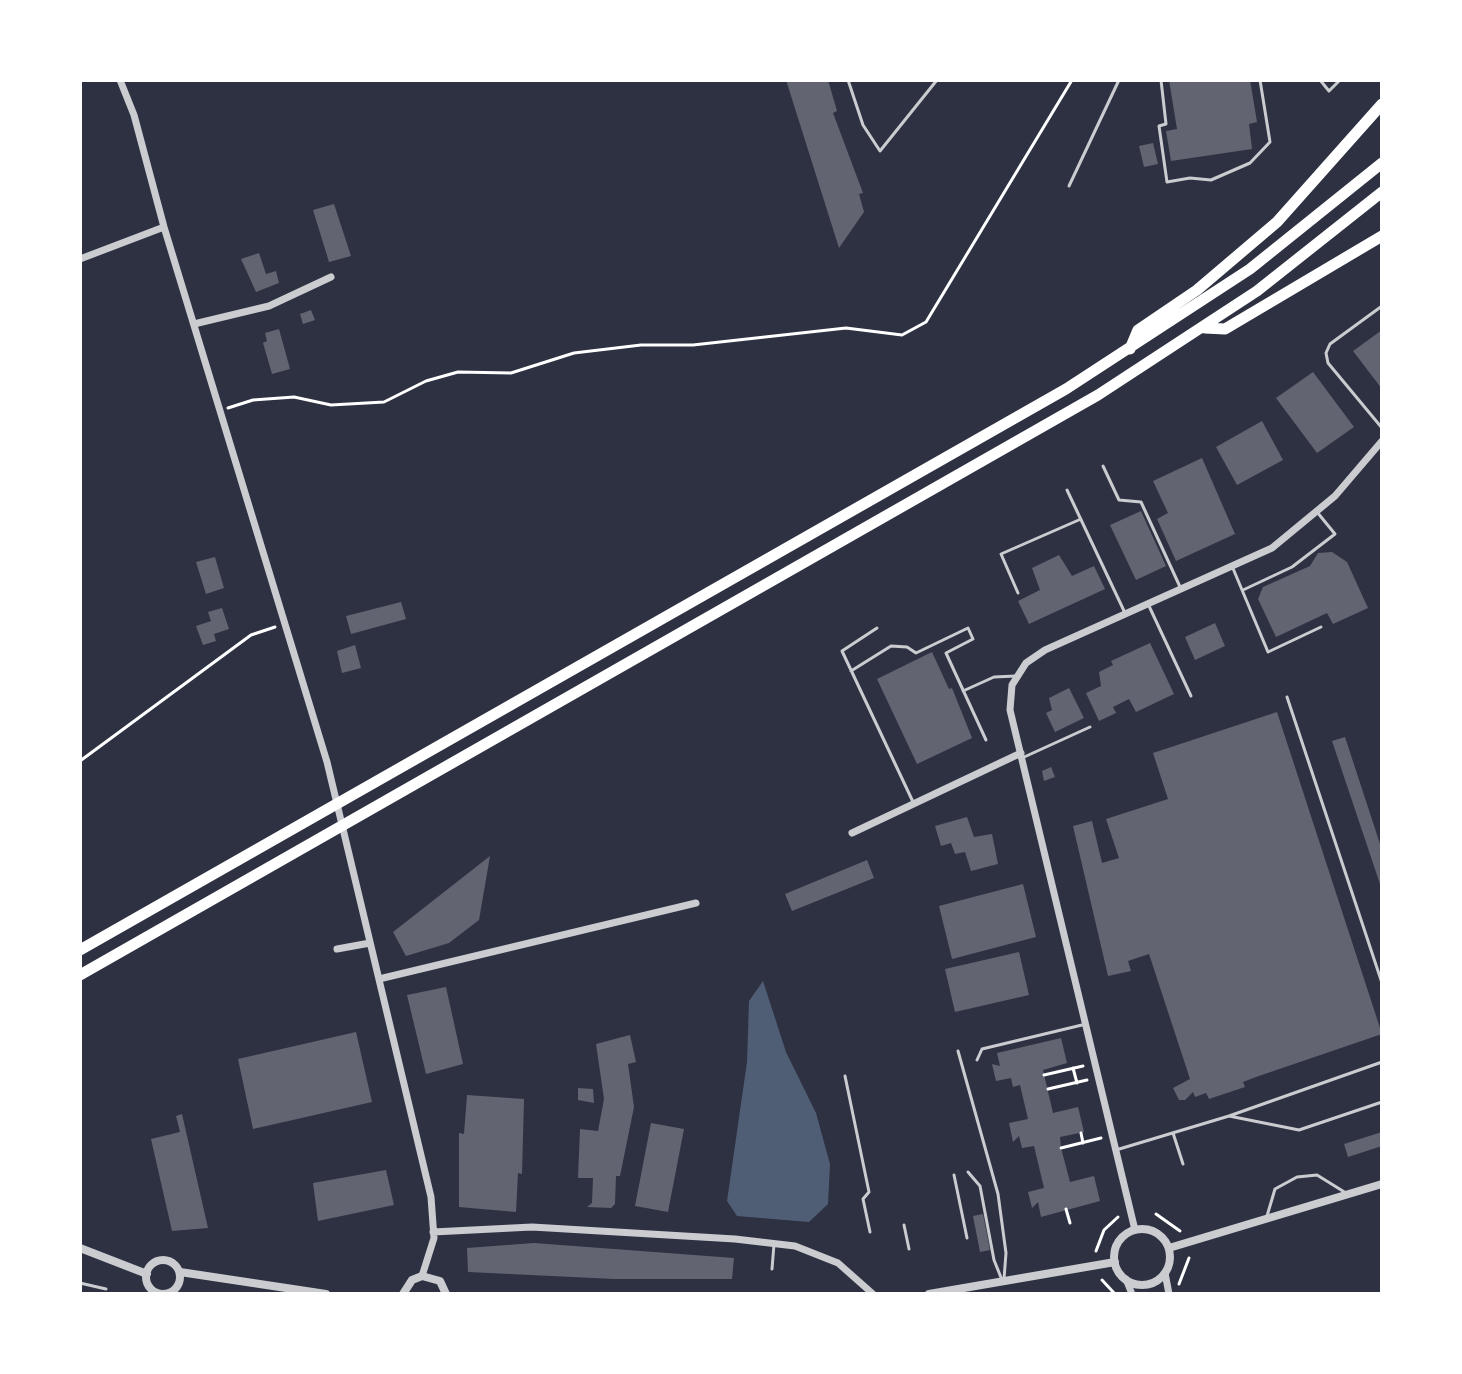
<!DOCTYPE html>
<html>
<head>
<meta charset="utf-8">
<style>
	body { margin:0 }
	#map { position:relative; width:1462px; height:1374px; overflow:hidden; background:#2d3142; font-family:Montserrat,sans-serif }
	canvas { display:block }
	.frame { position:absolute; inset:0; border:82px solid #fff; pointer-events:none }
</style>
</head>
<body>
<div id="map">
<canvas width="1462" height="1374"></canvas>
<div class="frame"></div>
</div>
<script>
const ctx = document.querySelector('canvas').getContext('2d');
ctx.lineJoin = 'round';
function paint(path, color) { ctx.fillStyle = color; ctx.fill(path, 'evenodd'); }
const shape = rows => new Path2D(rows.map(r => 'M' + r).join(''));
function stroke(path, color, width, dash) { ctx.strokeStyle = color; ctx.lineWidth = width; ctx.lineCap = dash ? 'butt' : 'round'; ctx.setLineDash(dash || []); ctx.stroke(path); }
paint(shape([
	[763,981,786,1052,816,1113,830,1164,828,1204,809,1222,737,1216,727,1201,747,1062,749,1001]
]), '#4f5d75');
paint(shape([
	[786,80,828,80,837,111,833,113,863,193,859,194,864,212,839,248],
	[1169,80,1250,80,1257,122,1249,124,1252,149,1171,161,1166,131,1177,129],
	[1153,143,1158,164,1144,167,1139,146],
	[334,204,351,256,329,262,313,210],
	[259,253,266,274,276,271,279,283,256,292,241,259],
	[311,310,315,320,303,324,300,314],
	[279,329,290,369,272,374,263,343,267,341,265,333],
	[1382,330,1382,389,1353,351],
	[1313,372,1354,427,1317,453,1276,398],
	[1262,421,1283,460,1237,485,1216,447],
	[1202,458,1235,534,1176,561,1157,519,1168,513,1153,481],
	[1141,511,1166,566,1136,580,1110,525],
	[1332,552,1347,562,1368,608,1333,624,1327,613,1276,637,1258,599,1263,587,1310,566,1318,553],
	[1059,555,1072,576,1094,566,1105,589,1029,624,1018,601,1040,590,1032,568],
	[215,557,224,588,206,594,196,562],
	[401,602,406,619,351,634,346,616],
	[222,608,229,629,214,634,216,641,203,645,196,626,211,621,208,612],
	[1215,623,1225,646,1195,660,1185,637],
	[1150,643,1174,694,1136,712,1129,699,1113,707,1116,713,1099,721,1086,693,1101,686,1099,672,1113,665,1111,661],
	[355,645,361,668,342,673,337,651],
	[932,652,949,689,952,688,972,738,917,764,877,679],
	[1069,688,1084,718,1055,732,1046,713,1052,710,1049,698],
	[1277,712,1382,1034,1256,1077,1243,1082,1245,1087,1209,1099,1206,1093,1195,1097,1193,1092,1185,1100,1179,1100,1173,1088,1190,1079,1149,954,1128,961,1131,971,1108,976,1073,826,1092,821,1102,863,1119,858,1106,819,1168,799,1153,753],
	[1345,737,1382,850,1382,890,1332,741],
	[1051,767,1055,777,1044,781,1042,771],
	[967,817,974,837,992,834,998,864,971,871,965,852,955,854,951,843,941,846,935,826],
	[490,856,479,920,449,943,406,956,393,932],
	[867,860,874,878,792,911,785,894],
	[1023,884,1036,937,952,959,939,906],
	[1019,952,1029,995,955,1012,945,969],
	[446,987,463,1064,426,1074,407,995],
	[356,1032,372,1102,253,1129,238,1059],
	[630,1035,636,1062,628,1064,634,1107,620,1176,616,1176,615,1204,611,1208,587,1207,592,1203,593,1178,578,1178,580,1129,598,1131,604,1099,596,1044],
	[1061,1038,1067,1063,1043,1070,1053,1113,1078,1107,1084,1132,1060,1137,1061,1148,1070,1182,1094,1176,1100,1201,1041,1217,1038,1202,1032,1208,1028,1192,1044,1188,1034,1146,1022,1148,1019,1136,1013,1142,1009,1123,1028,1119,1020,1085,1013,1087,1011,1078,996,1081,992,1064,1000,1066,997,1053],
	[578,1088,593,1089,594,1103,578,1100],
	[467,1095,524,1099,522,1174,518,1173,516,1212,459,1207,459,1133,464,1134],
	[182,1114,208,1228,172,1231,151,1139,180,1132,176,1116],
	[651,1123,684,1129,668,1212,635,1206],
	[1382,1132,1382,1146,1348,1157,1344,1144],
	[386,1170,394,1205,318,1221,313,1183],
	[983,1214,990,1250,980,1252,973,1216],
	[534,1243,734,1258,732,1279,614,1279,468,1272,467,1248]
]), '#626471');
stroke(shape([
	[228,408,253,400,294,397,331,405,384,402,426,381,458,372,511,373,574,353,641,345,693,345,846,328,902,335,926,322,1072,80],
	[80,761,251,635,275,627],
	[1073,1068,1077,1083],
	[1044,1075,1083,1066],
	[1048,1089,1087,1080],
	[1081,1133,1083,1143],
	[1061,1148,1101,1138],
	[1066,1209,1070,1223],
	[1156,1214,1180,1231],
	[1096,1251,1104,1230,1118,1217],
	[1102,1280,1115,1294],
	[1179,1284,1189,1258]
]), '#fff', 3);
stroke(shape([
	[848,80,863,125,880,151,937,80],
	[1161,80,1166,124,1159,126,1167,182,1190,178,1211,180,1250,163,1270,142,1260,80],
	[1320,80,1329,91,1340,80],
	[1069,186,1119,80],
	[1382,306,1330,344,1326,353,1328,363,1382,428],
	[1103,466,1119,500,1141,502,1181,589],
	[1067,490,1125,613],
	[1232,566,1268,652,1321,627],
	[1243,590,1292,567,1335,534,1317,512],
	[1018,593,1001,554,1081,519],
	[1149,606,1191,696],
	[877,628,842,651,914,804],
	[851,671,891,646,907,647,916,653,968,628,973,639,946,653,986,740],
	[963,691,994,677,1016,676],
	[1287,697,1382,983],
	[1022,758,1090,727],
	[958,1051,998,1194,1006,1253,1004,1279],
	[977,1060,982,1049,1082,1025],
	[845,1076,869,1192,863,1199,870,1232],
	[1229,1116,1299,1130,1382,1102],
	[1173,1133,1183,1164],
	[1116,1150,1229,1116,1382,1062],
	[968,1172,980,1186,994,1260,1002,1280],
	[954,1175,967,1238],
	[1267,1216,1275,1189,1297,1177,1317,1175,1346,1193],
	[904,1225,909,1249],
	[772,1269,774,1244],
	[80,1283,106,1289]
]), '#caccd0', 3);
stroke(shape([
	[120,80,134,115,164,227,327,762,431,1197,434,1238,422,1276],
	[80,259,164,227],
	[194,324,269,306,331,277],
	[852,833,1021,753],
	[337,949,370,943],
	[379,979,696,903],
	[1135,1230,1010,710,1012,685,1026,663,1045,650,1272,548,1335,496,1382,441],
	[433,1232,532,1227,735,1239,795,1246,838,1263,873,1294],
	[1165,1273,1169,1294],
	[1126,1279,1132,1294]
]), '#caccd0', 7);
stroke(shape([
	'1114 1257a28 28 0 1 1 56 0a28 28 0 1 1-56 0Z',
	[80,1248,147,1274],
	[1169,1248,1382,1184],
	'146 1277a17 17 0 1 1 34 0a17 17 0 1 1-34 0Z',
	[180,1272,326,1294],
	[403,1294,412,1280,422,1276,440,1281,446,1294],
	[929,1294,1115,1262]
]), '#caccd0', 8);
stroke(shape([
	[1205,328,1225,329,1382,236],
	[1130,349,1138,330,1197,290,1277,222,1382,104],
	[80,950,1066,389,1250,269,1382,163],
	[80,975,1098,395,1257,291,1382,192]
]), '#fff', 11);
</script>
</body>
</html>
